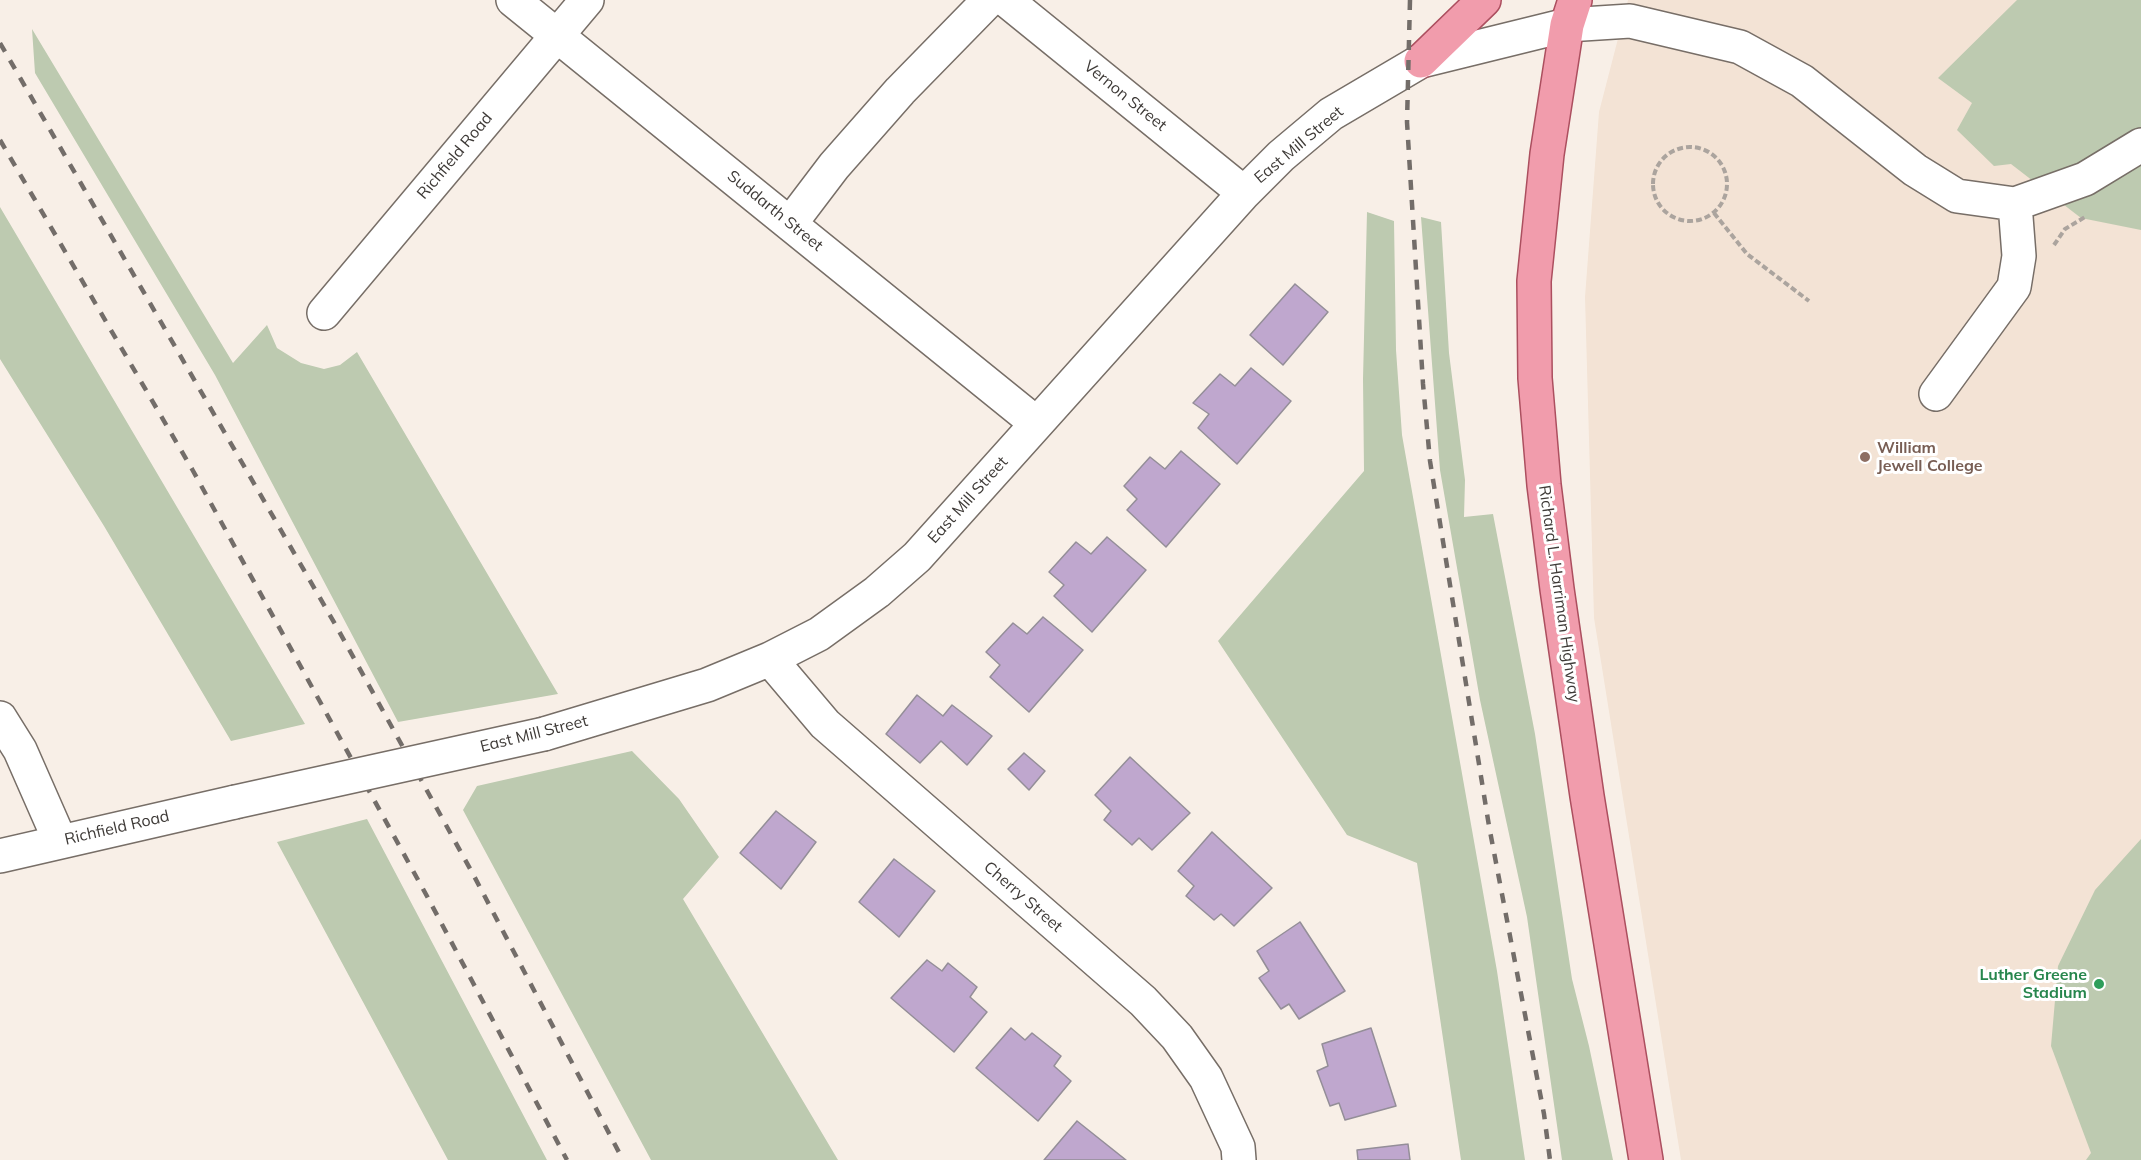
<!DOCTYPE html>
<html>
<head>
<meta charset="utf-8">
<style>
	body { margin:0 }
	canvas { display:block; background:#f8efe7 }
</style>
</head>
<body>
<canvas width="2141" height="1160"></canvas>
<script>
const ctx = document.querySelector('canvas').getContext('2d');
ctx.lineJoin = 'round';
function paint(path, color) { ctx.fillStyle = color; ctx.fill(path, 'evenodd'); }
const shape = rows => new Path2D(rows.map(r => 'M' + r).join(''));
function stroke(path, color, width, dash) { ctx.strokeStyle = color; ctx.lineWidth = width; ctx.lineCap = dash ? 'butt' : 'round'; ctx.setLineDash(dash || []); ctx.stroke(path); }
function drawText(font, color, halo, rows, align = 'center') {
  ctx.font = font + ' Mulish,sans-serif'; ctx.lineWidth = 6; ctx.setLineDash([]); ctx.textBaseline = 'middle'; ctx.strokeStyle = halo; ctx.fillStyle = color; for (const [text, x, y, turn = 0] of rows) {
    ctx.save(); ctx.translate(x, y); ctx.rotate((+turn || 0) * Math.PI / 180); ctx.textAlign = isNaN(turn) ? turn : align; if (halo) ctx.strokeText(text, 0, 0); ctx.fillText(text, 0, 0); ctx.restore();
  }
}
paint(shape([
	[1628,0,2141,0,2141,1160,1681,1160,1594,618,1585,297,1599,112]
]), '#f3e3d5');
paint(shape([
	[2017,0,2141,0,2141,230,2081,218,2011,164,1994,166,1957,130,1972,103,1938,78],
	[32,29,233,363,267,325,277,348,301,363,324,369,340,365,357,352,558,694,398,722,215,375,35,73],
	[0,207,305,724,231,741,104,526,0,359],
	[1367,212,1394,221,1396,350,1402,435,1497,971,1525,1160,1461,1160,1417,863,1347,835,1218,641,1364,471,1363,379],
	[1421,217,1441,222,1449,353,1465,480,1464,517,1493,514,1535,734,1572,979,1589,1046,1613,1160,1562,1160,1527,917,1480,700,1440,470],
	[632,751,679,799,719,857,683,899,838,1160,651,1160,463,810,477,786],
	[367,819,547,1160,448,1160,277,842],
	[2141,839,2141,1160,2086,1160,2091,1153,2051,1046,2058,966,2095,890]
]), '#bdcab0');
const building = shape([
	[1295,284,1328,312,1283,365,1250,335,1295,284],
	[1251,368,1291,401,1237,464,1198,428,1209,414,1193,403,1220,374,1235,386,1251,368],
	[1181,451,1220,484,1166,547,1127,510,1137,499,1124,486,1150,457,1165,469,1181,451],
	[1107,537,1146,570,1092,632,1054,596,1064,585,1049,572,1076,542,1091,554,1107,537],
	[1043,617,1083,650,1029,712,990,677,1000,665,986,652,1013,623,1027,634,1043,617],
	[917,695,943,716,952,705,992,736,967,765,941,741,920,763,886,734,917,695],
	[1024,753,1045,771,1029,790,1008,769,1024,753],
	[1130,757,1190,813,1152,850,1139,838,1132,845,1104,820,1111,811,1095,795,1130,757],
	[776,811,816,842,781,889,740,853,776,811],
	[1212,832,1272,888,1234,926,1221,914,1214,920,1186,896,1194,886,1178,871,1212,832],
	[894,859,935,891,899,937,859,902,894,859],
	[1300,922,1345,991,1299,1019,1289,1004,1281,1009,1259,978,1269,971,1257,951,1300,922],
	[927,960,942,971,948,963,977,987,970,997,987,1012,954,1052,891,998,927,960],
	[1011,1028,1025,1040,1032,1033,1061,1056,1054,1066,1071,1081,1038,1121,976,1068,1011,1028],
	[1371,1028,1396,1106,1345,1120,1339,1103,1330,1106,1317,1071,1328,1066,1322,1044,1371,1028],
	[1077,1121,1126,1160,1044,1160,1077,1121],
	[1408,1144,1410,1160,1358,1160,1357,1150,1408,1144]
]);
paint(building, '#bfa7ce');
stroke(building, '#948e98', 1.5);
const minor = shape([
	[513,0,1036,423],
	[1006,0,1244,193],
	[790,224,834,166,900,91,989,0],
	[324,313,587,0],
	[1936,394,2014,287,2019,256,2015,204],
	[770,659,825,724,1143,1001,1177,1037,1206,1078,1238,1147,1239,1160],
	[0,718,20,750,60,841],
	[544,734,707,685,770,659,819,634,877,592,917,557,1244,193,1281,156,1331,114,1421,61,1567,25,1630,21,1740,47,1802,81,1915,170,1957,196,2015,204,2085,179,2141,145],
	[0,856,235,802]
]);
const major = shape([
	[1575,0,1567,25,1547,154,1534,281,1535,378,1544,485,1557,589,1587,796,1646,1160],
	[1421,61,1484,0]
]);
stroke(minor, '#776e67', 36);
stroke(major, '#ac4f5f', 36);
stroke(shape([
	'1653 184a37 37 0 1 1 74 0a37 37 0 1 1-74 0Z',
	[1714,213,1747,254,1809,301],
	[2054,245,2065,229,2085,217]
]), '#aba49e', 4, [6, 3]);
stroke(minor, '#fff', 33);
stroke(major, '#f19cac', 33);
stroke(shape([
	[1410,0,1407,122,1423,384,1430,461,1489,826,1544,1114,1550,1160],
	[0,43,335,624,473,874,623,1160],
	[0,140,192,469,428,898,567,1160]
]), '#736d69', 4.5, [10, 10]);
const minorBridge = shape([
	[235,802,544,734]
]);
stroke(minorBridge, '#776e67', 36, []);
stroke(minorBridge, '#fff', 33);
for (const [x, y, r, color] of [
	[1865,457,6,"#8d6e63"],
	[2099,984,6,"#2e9e5b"]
]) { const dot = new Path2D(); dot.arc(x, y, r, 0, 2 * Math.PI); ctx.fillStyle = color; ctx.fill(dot); stroke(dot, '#fff', 2); }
drawText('16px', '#3e3a37', '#fff', [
	["Vernon Street",1125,96,39],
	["East Mill Street",1299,145,-40],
	["Richfield Road",455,156,-50],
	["Suddarth Street",775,211,39],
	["East Mill Street",968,500,-48],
	["Richard L. Harriman Highway",1559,594,82],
	["East Mill Street",534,734,-14],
	["Richfield Road",117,828,-13],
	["Cherry Street",1023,897,41]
]);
drawText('bold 16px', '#785e54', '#fff', [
	["William",1877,448],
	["Jewell College",1877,466]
], 'left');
drawText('bold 16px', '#27864d', '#fff', [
	["Luther Greene",2087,975],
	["Stadium",2087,993]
], 'right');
</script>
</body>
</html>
